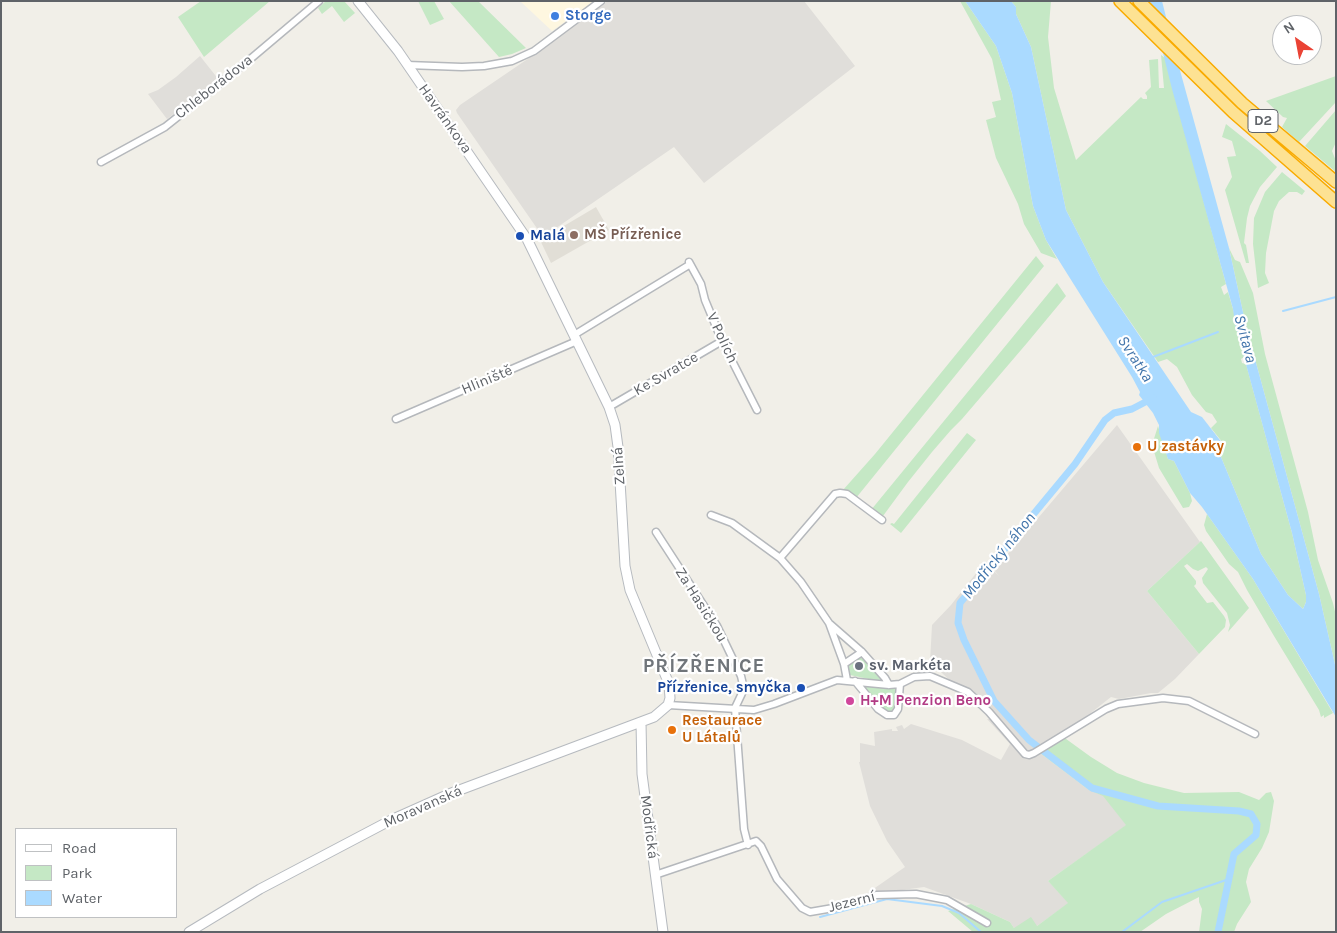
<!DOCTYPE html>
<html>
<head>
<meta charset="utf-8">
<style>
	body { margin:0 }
	#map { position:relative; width:1337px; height:933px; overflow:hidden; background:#f1efe8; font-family:Karla,sans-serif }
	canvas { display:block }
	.frame { position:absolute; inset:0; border:2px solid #5f6368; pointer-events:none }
	.legend { position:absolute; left:15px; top:828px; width:162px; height:90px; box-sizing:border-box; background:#fff; border:1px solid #bfc1c3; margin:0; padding:6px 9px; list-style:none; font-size:15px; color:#5f6368 }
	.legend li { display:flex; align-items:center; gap:10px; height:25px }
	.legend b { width:25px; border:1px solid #bfc1c3 }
	.north { position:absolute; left:1272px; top:15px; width:50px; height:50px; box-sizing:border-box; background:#fff; border:1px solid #bfc1c3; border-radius:50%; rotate:327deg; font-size:14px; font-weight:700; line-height:20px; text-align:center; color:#5f6368 }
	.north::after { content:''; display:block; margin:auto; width:18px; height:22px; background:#ea4335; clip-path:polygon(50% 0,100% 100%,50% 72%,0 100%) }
</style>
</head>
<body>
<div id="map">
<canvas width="1337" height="933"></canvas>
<div class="frame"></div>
<ul class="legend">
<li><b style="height:6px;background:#fff"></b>Road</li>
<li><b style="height:14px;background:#c5e8c5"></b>Park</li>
<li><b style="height:14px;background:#aadaff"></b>Water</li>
</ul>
<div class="north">N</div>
</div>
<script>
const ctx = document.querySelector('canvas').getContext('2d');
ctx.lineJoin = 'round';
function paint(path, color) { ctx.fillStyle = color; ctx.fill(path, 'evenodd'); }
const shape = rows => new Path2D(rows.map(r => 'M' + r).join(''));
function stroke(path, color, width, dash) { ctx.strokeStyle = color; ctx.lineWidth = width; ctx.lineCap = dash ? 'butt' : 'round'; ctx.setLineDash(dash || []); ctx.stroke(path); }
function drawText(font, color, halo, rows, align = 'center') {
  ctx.font = font + ' Karla,sans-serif'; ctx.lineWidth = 4.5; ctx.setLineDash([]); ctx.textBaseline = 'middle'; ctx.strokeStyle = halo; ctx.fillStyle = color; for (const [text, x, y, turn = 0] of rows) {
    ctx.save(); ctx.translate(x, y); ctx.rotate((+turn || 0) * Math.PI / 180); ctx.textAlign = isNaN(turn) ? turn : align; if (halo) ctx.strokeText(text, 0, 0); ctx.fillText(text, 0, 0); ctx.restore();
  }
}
paint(shape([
	[520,1,594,1,552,31]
]), '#fef7e0');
paint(shape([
	[608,1,804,1,855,66,704,183,674,147,543,237,457,113,456,110,460,105,535,54],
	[200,56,219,80,167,119,148,94,158,90,176,77],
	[1117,425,1200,542,1147,591,1199,654,1175,679,1158,693,1151,693,1119,699,1111,697,1040,753,1089,790,1103,795,1127,825,1048,881,1069,903,1037,926,1014,928,1010,922,971,904,924,887,873,894,872,890,905,867,887,841,870,806,859,762,860,762,860,743,875,746,874,732,892,729,892,731,898,731,896,727,902,725,904,729,911,724,962,740,1001,760,1010,744,987,719,992,719,930,662,932,625,951,605,985,562,999,576,994,570]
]), '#e0deda');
paint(shape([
	[596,207,609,230,551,263,540,240]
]), '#e1ded6');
paint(shape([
	[201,1,270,1,204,57,178,17],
	[326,1,344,1,355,13,344,22,332,6,322,14,318,8],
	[418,1,434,1,444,19,430,25],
	[449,1,478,1,526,48,512,54,499,57],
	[960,1,965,1,996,46,1012,93,1033,206,1046,240,1057,259,1041,253,1024,224,1018,204,996,158,986,120,996,117,992,102,1001,100,992,59],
	[1011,1,1051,1,1048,37,1054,88,1076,160,1141,97,1143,99,1147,99,1147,96,1145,93,1151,87,1149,60,1158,59,1159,88,1164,88,1161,55,1165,58,1226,284,1221,287,1224,295,1228,292,1233,309,1244,357,1241,359,1242,363,1246,364,1292,533,1306,595,1306,602,1303,609,1288,595,1261,554,1221,457,1223,443,1211,428,1217,422,1212,414,1206,412,1192,395,1177,367,1167,359,1158,362,1103,282,1066,210,1031,47,1016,14,1016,7],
	[1336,76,1336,102,1299,142,1282,127,1287,118,1283,117,1266,101],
	[1336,110,1336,142,1332,151,1336,161,1336,172,1305,146],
	[1226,124,1260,151,1277,167,1260,187,1250,206,1247,218,1244,243,1246,245,1249,263,1246,263,1225,190,1232,177,1227,157,1236,156,1232,141,1222,137],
	[1282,172,1305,191,1302,195,1297,192,1289,192,1279,201,1274,211,1266,253,1265,273,1269,283,1258,288,1253,244,1254,218,1265,192],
	[1229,248,1235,260,1240,262,1253,293,1265,354,1308,512,1318,560,1333,603,1336,616,1336,669,1319,594,1246,326],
	[1036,256,1044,266,856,498,843,490,875,454],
	[1057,283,1066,296,1027,343,962,419,951,430,932,452,908,482,883,516,883,519,871,510],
	[1158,426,1168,459,1174,461,1190,493,1192,501,1189,507,1183,508,1159,468,1152,445],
	[967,433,976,440,901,533,890,524,892,523,894,524],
	[1207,514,1253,579,1333,713,1324,718,1324,715,1321,717,1319,710,1274,636,1247,590,1238,572,1229,564,1206,531,1204,525],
	[1201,541,1249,608,1228,632,1230,625,1227,613,1203,583,1202,578,1208,569,1206,567,1198,571,1193,569,1187,564,1184,566,1196,581,1196,584,1194,586,1207,603,1213,602,1224,616,1226,620,1225,627,1199,654,1147,591],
	[860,656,863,657,884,681,883,682,850,675,847,669,847,665],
	[865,686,895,688,896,708,892,713,885,712,863,688],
	[1062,736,1091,757,1117,773,1144,783,1184,793,1239,792,1259,800,1266,793,1271,792,1274,801,1269,832,1262,848,1249,869,1246,882,1251,902,1237,924,1234,932,1199,932,1202,909,1199,902,1199,897,1166,914,1140,932,973,932,948,911,971,904,1010,922,1014,928,1031,917,1037,926,1068,903,1048,881,1126,825,1103,796,1089,790,1040,753]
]), '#c5e8c5');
paint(shape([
	[965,1,1011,1,1016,7,1016,14,1031,47,1066,210,1103,282,1191,412,1202,417,1223,444,1221,457,1261,554,1288,595,1303,609,1306,602,1306,595,1292,533,1235,324,1233,309,1172,89,1150,1,1162,1,1173,45,1229,248,1246,326,1319,594,1336,669,1336,717,1253,579,1202,507,1190,493,1174,461,1168,459,1159,433,1159,425,1153,413,1139,395,1140,392,1132,377,1046,240,1033,206,1012,93,996,46]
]), '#aadaff');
stroke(shape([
	[1283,311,1336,297],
	[1153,357,1218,332],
	[820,917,887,899,942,906,959,913,981,932],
	[1122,932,1162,902,1229,879]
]), '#aadaff', 2);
stroke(shape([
	[1153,398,1132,409,1114,413,1105,420,1075,464,960,603,958,623,964,640,994,701,1029,740,1092,788,1158,806,1239,811,1251,814,1257,824,1256,835,1234,854,1218,932]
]), '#aadaff', 7);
const street = shape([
	[407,65,462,67,484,66,512,61,534,51,601,1],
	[101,162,165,127,248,61,319,1],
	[689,262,701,284,705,300,722,341,757,410],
	[574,335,689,265],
	[609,407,722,341],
	[396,419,577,341],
	[711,515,732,523,780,558,801,582,829,623,844,664,847,680],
	[656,532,717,626,741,676,744,689,735,708,744,829,748,845],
	[780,558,835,494,840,493,847,494,882,520],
	[830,624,862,652,885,678,889,685],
	[844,664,862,652],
	[855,681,878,709,887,715,894,715,898,709,900,684],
	[668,705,754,710,774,704,837,680,889,685,900,684,914,677,930,676,968,692,989,712,1025,754,1029,755,1034,753,1106,709,1118,704,1163,698,1189,701,1255,734],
	[655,875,756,841,761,846,777,879,802,908,810,912,839,907,876,895,916,894,947,900,987,923]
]);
const secondary = shape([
	[641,722,642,774,663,932],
	[189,932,260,889,393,819,449,794,654,717,668,705,670,698,669,684,630,590,625,566,618,447,615,425,609,407,527,239,398,51,358,1]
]);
const highway = shape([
	[1120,1,1233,112,1336,202],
	[1139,1,1242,103,1336,182]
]);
stroke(street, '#b5b8bc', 9);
stroke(secondary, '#b6babf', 11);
stroke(highway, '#f9ab00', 14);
stroke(street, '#fff', 6);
stroke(secondary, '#fff', 9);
stroke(highway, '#fde293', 11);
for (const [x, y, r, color] of [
	[555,16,5,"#3f7fe0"],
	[574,235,5,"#8d6e63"],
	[520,236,5,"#1a4fb4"],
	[1137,447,5,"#e8710a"],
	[859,666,5,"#6b7280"],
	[801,688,5,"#1a4fb4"],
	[850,701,5,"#d1479c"],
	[672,730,5,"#e8710a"]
]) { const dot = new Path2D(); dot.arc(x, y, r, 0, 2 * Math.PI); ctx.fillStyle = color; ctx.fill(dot); stroke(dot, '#fff', 2); }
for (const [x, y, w] of [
	[1263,121,30]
]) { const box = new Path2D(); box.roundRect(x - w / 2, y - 11.5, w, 23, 4); ctx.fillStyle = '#fff'; ctx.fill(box); stroke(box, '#5f6368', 1); }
drawText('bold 14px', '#5f6368', null, [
	["D2",1263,121]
]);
drawText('bold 15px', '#366cbe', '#fff', [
	["Storge",565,16]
], 'left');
drawText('15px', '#5f6368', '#fff', [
	["Chleborádova",214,87,-38],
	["Havránkova",445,119,55],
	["V Polích",722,338,65],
	["Ke Svratce",666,374,-30],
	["Hliniště",487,380,-23],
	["Zelná",619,466,-94],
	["Za Hasičkou",701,605,58],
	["Moravanská",423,807,-24],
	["Modřická",649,827,83],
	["Jezerní",852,902,-14]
]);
drawText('bold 15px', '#785e54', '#fff', [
	["MŠ Přízřenice",584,235]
], 'left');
drawText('bold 15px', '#164399', '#fff', [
	["Malá",530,236],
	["Přízřenice, smyčka",791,688,"right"]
], 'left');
drawText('bold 15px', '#c56008', '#fff', [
	["U zastávky",1147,447],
	["Restaurace",682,721],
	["U Látalů",682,738]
], 'left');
drawText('bold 15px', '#5b616d', '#fff', [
	["sv. Markéta",869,666]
], 'left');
drawText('bold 15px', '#b23c85', '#fff', [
	["H+M Penzion Beno",860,701]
], 'left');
drawText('italic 16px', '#4174aa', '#fff', [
	["Svitava",1245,339,75],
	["Svratka",1135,359,57],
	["Modřický náhon",999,556,-51]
]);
ctx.letterSpacing = '1px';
drawText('bold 20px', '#70757a', '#fff', [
	["PŘÍZŘENICE",704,666]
]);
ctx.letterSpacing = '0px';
</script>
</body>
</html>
